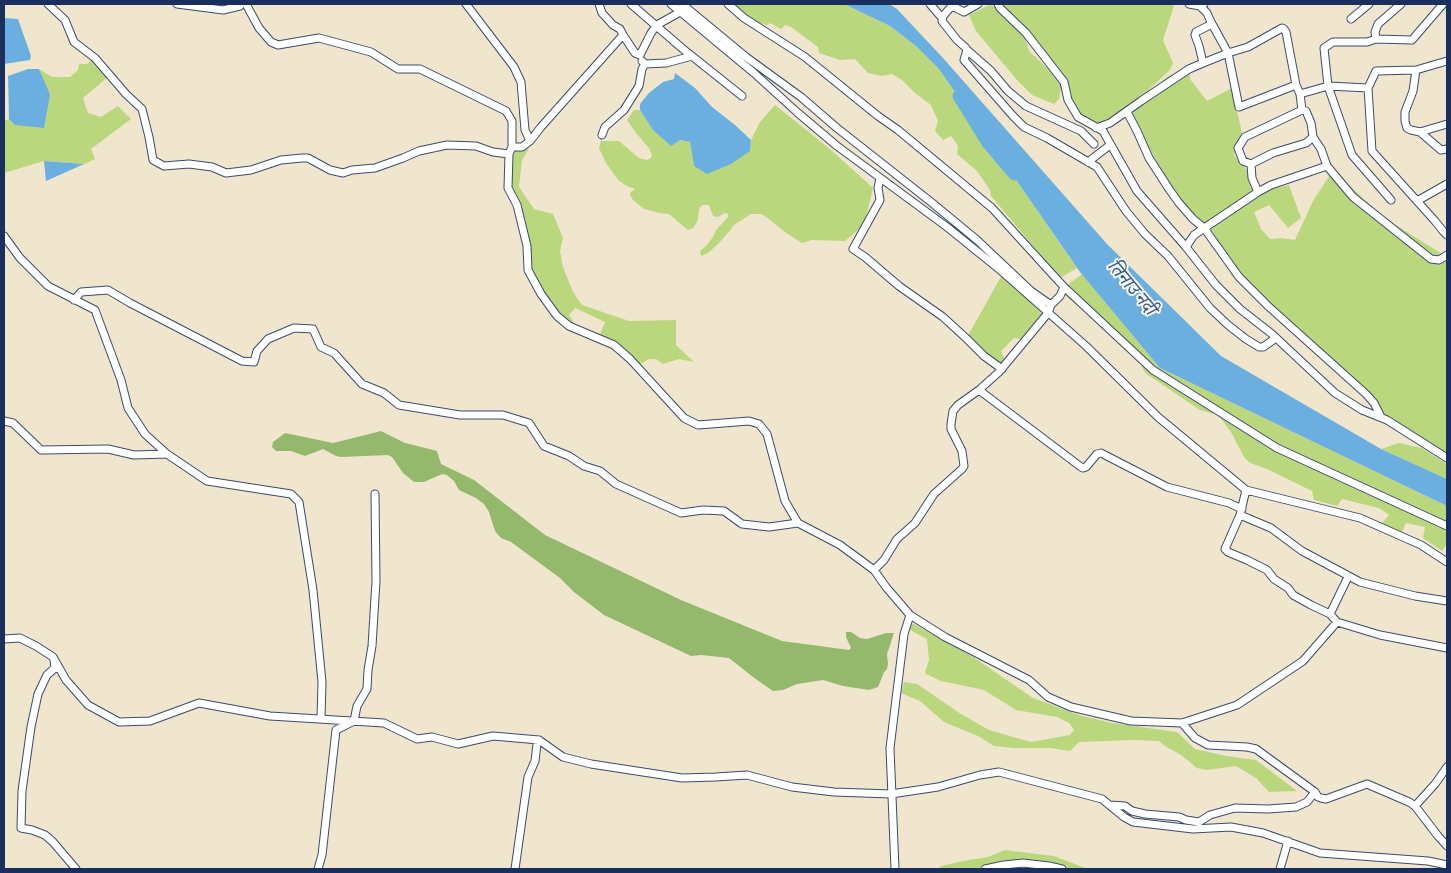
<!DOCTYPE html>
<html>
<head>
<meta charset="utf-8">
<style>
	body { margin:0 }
	#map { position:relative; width:1451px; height:873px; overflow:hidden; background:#efe6cd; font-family:Alegreya,serif }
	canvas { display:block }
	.frame { position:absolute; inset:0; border:5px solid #1b2f5e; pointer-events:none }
</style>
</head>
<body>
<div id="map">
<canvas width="1451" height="873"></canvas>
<div class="frame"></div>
</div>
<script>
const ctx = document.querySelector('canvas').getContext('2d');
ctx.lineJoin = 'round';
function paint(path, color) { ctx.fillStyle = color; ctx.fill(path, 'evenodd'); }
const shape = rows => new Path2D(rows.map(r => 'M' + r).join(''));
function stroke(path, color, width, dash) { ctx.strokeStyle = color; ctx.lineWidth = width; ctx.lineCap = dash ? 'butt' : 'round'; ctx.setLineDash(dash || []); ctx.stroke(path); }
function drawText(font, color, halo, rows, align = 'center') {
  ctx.font = font + ' Alegreya,"Noto Serif Devanagari",serif'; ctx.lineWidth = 4; ctx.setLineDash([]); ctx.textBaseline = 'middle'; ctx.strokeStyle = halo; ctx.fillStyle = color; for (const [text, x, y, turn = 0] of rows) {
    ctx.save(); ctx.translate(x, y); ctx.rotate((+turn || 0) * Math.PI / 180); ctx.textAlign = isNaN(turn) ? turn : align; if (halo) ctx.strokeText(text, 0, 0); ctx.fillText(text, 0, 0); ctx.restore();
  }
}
paint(shape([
	[731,4,844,4,890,26,916,46,939,69,1077,268,1060,278,991,196,990,190,977,171,957,154,958,146,951,136,943,140,935,131,938,121,931,105,915,93,902,80,892,74,882,76,868,73,855,59,840,60,819,53,818,47,791,27,785,25,781,29,770,23,767,25,751,21,745,14],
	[1001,4,1170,4,1174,6,1163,40,1173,63,1170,70,1133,104,1124,116,1100,125,1079,115,1073,105,1062,73,1032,36],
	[989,5,993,6,1009,19,1025,36,1029,51,1062,82,1059,99,1054,104,1032,95,1017,80,976,31,969,15],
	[91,58,108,77,83,98,88,113,101,117,118,106,131,119,91,149,95,159,84,164,44,161,4,173,4,121,9,119,15,125,50,94,39,69,52,77,70,77,78,70,79,64,88,64],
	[1181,70,1190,72,1190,79,1207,101,1232,88,1243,138,1237,147,1234,155,1247,170,1251,188,1260,192,1289,185,1301,218,1288,228,1269,205,1254,212,1261,229,1270,239,1281,238,1295,240,1313,201,1333,170,1383,217,1447,257,1447,461,1428,451,1369,402,1231,275,1229,266,1209,237,1181,204,1131,116,1142,100,1152,90,1168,76],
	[775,105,830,149,873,188,864,225,845,241,812,240,802,243,785,232,765,216,760,214,751,214,734,225,728,233,717,245,708,253,701,256,700,251,706,246,713,237,716,230,728,217,728,214,725,213,718,217,713,216,709,205,702,205,699,209,698,219,696,224,693,228,688,230,669,214,659,213,644,209,633,200,630,195,630,193,635,189,627,186,618,180,606,163,599,148,601,141,619,141,639,158,647,160,651,158,652,155,649,148,636,133,627,120,634,110,640,110,653,130,680,140,690,142,694,166,750,151,751,140,760,122],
	[529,149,522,160,519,187,534,209,553,214,563,238,560,251,563,267,573,292,582,305,629,321,676,320,676,345,694,362,679,359,663,364,656,359,649,359,639,365,599,337,605,322,575,308,569,315,574,322,570,324,558,315,533,275,510,188,510,157,513,151],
	[1082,274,1160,368,1447,506,1447,544,1442,551,1423,538,1425,527,1406,523,1402,532,1381,524,1389,515,1379,508,1342,499,1337,506,1314,500,1312,491,1267,469,1250,463,1244,457,1231,432,1218,415,1200,410,1145,373,1136,354,1101,318,1075,304,1062,293,1070,283],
	[1002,275,1041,310,1042,317,1020,339,1014,338,1001,351,1005,360,1001,365,967,337],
	[1399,443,1421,448,1447,464,1447,479,1381,449],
	[911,624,914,624,973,657,1033,698,1079,715,1112,723,1177,732,1195,749,1226,756,1256,760,1297,791,1269,792,1256,778,1236,766,1207,770,1197,768,1181,755,1165,746,1159,741,1134,740,1079,742,1070,751,1050,748,1013,748,994,746,978,736,944,722,920,701,901,693,904,682,917,684,961,714,989,730,1031,742,1070,735,1074,730,1069,723,1057,717,1016,710,984,690,941,681,926,674,925,672,929,660,927,639,912,631,910,629],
	[1005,850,1054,856,1088,869,1069,869,1063,866,1035,862,984,867,978,869,938,869,941,866,963,861,988,857]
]), '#bbd77d');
paint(shape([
	[381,431,405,443,437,451,441,464,474,480,545,535,681,600,782,641,849,650,851,648,846,637,846,632,851,632,860,638,867,639,886,633,894,633,887,654,888,664,887,669,884,672,878,687,869,690,843,686,823,680,797,684,783,690,773,691,753,677,729,658,701,655,691,656,604,615,574,592,560,578,511,542,501,538,495,531,489,512,484,504,476,498,459,490,454,481,447,475,442,474,424,482,414,482,403,473,392,457,388,455,341,457,336,456,323,449,305,456,291,451,276,451,272,447,273,442,285,433,333,443]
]), '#94b86c');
paint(shape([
	[844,4,889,4,897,9,943,58,1107,244,1221,356,1381,449,1447,479,1447,506,1160,368,1080,272,939,69,916,46,890,26],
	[4,18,18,19,31,56,30,60,4,64],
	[28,69,39,69,50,94,44,128,15,125,9,119,8,76],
	[675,73,695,88,712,107,735,125,751,140,750,151,731,164,707,174,694,166,690,142,680,140,671,146,653,130,640,110,640,104,649,93,663,82,674,79],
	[44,161,84,164,46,181]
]), '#6aafe0');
stroke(shape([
	[958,96,987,143,1014,175]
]), '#6aafe0', 11);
const minor = shape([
	[48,4,65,20,74,42,95,58,126,94,142,109,149,137,153,160,164,166,189,164,212,167,226,173,251,170,281,160,302,158,308,158,330,170,343,173,352,170,375,168,403,158,419,151,447,145,476,146,493,152,509,154],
	[177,4,223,10,240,6,241,4],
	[246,4,259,28,271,42,278,45,319,38,371,52,398,69,420,69,506,111,512,121,512,147,509,154,508,188,517,205,527,246,528,270,541,294,557,316,569,326,614,345,630,359,684,418,698,425,749,421,759,424,767,434,785,501,798,523],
	[466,4,514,67,521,82,525,130,530,141],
	[599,4,602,13,613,25,620,29,623,35],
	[631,4,683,49,742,96],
	[671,4,754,73,798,113,837,146,947,227,999,269,1086,346,1158,417,1246,490,1360,518,1421,545,1447,562],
	[682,4,746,57,801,97,837,128,931,202,977,240,1031,291,1051,305],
	[728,4,744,18,805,57,878,116,898,130,992,208,1064,287,1153,370,1277,448,1447,526],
	[930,4,942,18],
	[978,4,964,12,954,7,950,8,943,16,942,21,957,40,966,48,967,50,964,60,1013,116,1024,127,1047,138,1097,167,1126,211,1145,234,1168,256,1210,308,1228,325,1246,339,1259,347,1263,347,1276,338],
	[998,4,1000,8,1026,33,1064,82,1068,100,1078,117,1103,131,1137,191,1186,247,1216,285,1240,309,1272,334,1335,393,1362,410,1387,420,1447,458],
	[1189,4,1200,6,1204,4],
	[1200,6,1207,13,1211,22,1210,25,1196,32,1195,35,1199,46,1203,63,1228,53,1239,107,1296,85,1300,94],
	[1351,19,1369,4],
	[1211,22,1228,53,1248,47,1282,28,1284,29,1286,32,1296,85],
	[1376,39,1375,32,1378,24,1401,4],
	[967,50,991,71,1008,91,1026,106,1081,131,1094,144],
	[642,61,645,64,666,63,692,56],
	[1447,61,1416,70,1376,71,1368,88,1372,151,1435,221,1443,231,1447,235],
	[1416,70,1413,91,1405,112,1405,121,1407,128,1411,130,1420,132,1447,124],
	[1302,110,1245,137,1238,148,1243,161,1251,164,1273,153,1306,143,1313,137,1311,123,1306,111,1302,110,1300,94,1328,86,1368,88],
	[1127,112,1137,131,1149,158,1169,189,1179,203,1193,219,1204,228,1239,277,1268,306,1366,394,1374,403,1381,417],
	[1096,128,1110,123,1141,101,1189,69,1203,63],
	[1420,132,1441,150,1447,149],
	[602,135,605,127,624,110,639,86,642,69,645,64],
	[1313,137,1321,149,1327,166,1353,197,1431,259,1439,260,1447,255],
	[512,147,522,147,530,141,541,127,623,35,635,53,640,55,651,33,657,25,680,12],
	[1088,162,1110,145],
	[1251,164,1252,178,1258,192,1271,185,1327,166],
	[880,178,878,188,880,200,853,249,865,257,899,286,943,317,967,339,984,356,1002,369],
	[1391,200,1352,155,1328,86,1324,48,1333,42,1367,42,1376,39,1412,40,1443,4],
	[1417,201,1447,184],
	[4,236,20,258,48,286,95,310,121,380,128,408,145,434,167,454,207,481,291,494,299,502,313,590,322,682,321,719],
	[1186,247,1194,235,1258,192],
	[74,300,81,292,108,290,130,303,242,361,254,362,257,351,268,339,294,328,313,329,321,347,334,353,362,384,384,393,399,405,460,415,503,415,529,423,544,446,569,456,584,466,600,471,616,484,681,513,703,510,724,511,742,524,769,527,798,523,840,545,874,570,886,587,910,615,945,637,1029,680,1048,697,1071,707,1131,721,1182,723,1237,705,1303,661,1337,622],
	[979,390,1081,467,1083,468,1086,467,1097,454,1101,453,1167,487,1229,503,1242,509],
	[4,421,13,423,41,450,108,449,134,455,167,454],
	[1246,490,1240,515,1225,549,1228,552,1247,560,1267,570,1274,579,1288,588,1293,595,1311,605,1330,614,1337,622,1380,635,1447,648],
	[1240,515,1271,528,1302,551,1360,582,1415,596,1447,601],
	[874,570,884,560,897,539,915,523,934,494,962,469,964,466,962,451,951,429,951,424,953,411,958,405,979,390,999,372,1048,313,1051,305,1060,296,1064,287],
	[1330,614,1348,577],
	[4,639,20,638,36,646,53,657,66,680,88,705,119,722,150,721,199,703,270,716,384,723,417,739,432,737,458,744,493,736,539,740,563,757,591,764,682,778,716,777,747,775,792,787,834,792,891,794,938,787,980,775,999,772,1102,799,1124,817,1133,822,1193,829,1231,827,1263,833,1320,853,1428,861,1447,865],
	[54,660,55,668,47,675,38,694,31,727,22,791,21,828,32,830,45,835,53,842,76,869],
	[1182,723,1195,738,1208,745,1247,747,1256,749,1315,792,1318,797,1321,798,1326,799,1367,784,1409,802,1415,806,1438,836,1447,846],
	[1110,805,1125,806,1132,811,1145,814,1179,817,1186,820,1199,822,1210,815,1235,808,1268,809,1296,807,1307,802,1315,792],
	[1415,806,1435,784,1447,767],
	[318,869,322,855,336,730,354,721,357,706,367,689,368,670,372,646,376,581,375,494],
	[515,869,528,777,535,761,537,744,539,740],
	[895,869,890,748,904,634,910,615],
	[985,869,1004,865,1023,863,1049,866,1062,869],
	[1280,869,1288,841]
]);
stroke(minor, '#3b4a6f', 9);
stroke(minor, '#fff', 7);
drawText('italic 19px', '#335585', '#f6f6f2', [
	["तिनाउ नदी",1131,288,50]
]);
</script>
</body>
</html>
